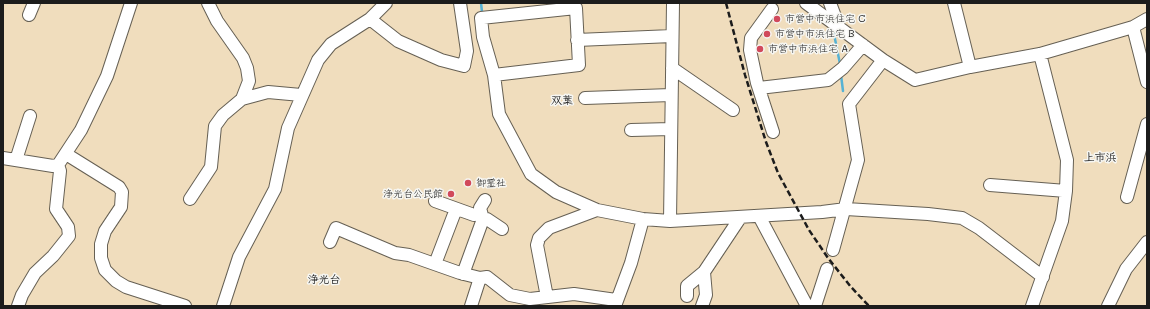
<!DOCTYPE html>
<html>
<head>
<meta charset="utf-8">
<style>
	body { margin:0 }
	#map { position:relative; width:1150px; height:309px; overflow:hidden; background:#f0ddbd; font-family:Mali,sans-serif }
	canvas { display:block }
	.frame { position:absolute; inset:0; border:4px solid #1c1c1c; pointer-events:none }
</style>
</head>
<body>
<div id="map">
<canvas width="1150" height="309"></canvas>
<div class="frame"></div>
</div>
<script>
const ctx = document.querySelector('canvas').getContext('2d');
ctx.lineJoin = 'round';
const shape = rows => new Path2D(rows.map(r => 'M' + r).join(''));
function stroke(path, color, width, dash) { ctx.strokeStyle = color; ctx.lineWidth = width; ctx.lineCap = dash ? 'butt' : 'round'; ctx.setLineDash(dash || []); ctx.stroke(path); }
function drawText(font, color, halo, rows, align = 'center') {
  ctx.font = font + ' Mali,"Klee One",sans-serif'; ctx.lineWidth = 3; ctx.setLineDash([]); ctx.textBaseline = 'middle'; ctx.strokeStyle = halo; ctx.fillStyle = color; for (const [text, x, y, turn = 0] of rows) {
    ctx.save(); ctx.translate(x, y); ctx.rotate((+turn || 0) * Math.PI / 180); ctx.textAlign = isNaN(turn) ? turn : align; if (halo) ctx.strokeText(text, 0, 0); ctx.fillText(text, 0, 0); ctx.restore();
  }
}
stroke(shape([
	[481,3,482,12],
	[833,29,840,64],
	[841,75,843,91]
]), '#56b2d4', 2.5);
const minor = shape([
	[208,3,217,21,243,58,247,68,249,81,242,99,268,92,301,95],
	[806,3,883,60,915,80,970,67,1040,54,1133,27,1147,19],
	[830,3,839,27],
	[954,3,970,67],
	[772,9,751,38,750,50,757,83,773,132],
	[29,15,34,3],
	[370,19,398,41,441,60,464,66,467,51,460,3],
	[1133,27,1147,82],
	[577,40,672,36],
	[672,68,733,110],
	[494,75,579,65,576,8,481,18,483,37,494,75,499,114,531,174,556,192,597,210,643,219,670,221,822,212,846,209,928,214,962,218,979,228,1043,277],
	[759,88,828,80,843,68,863,45],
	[585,98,671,95],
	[631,130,671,129],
	[66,154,119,187,122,192,121,207,105,231,101,244,101,258,105,270,116,281,126,287,185,306],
	[3,158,53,166,58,165,81,130,107,76,131,3],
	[16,160,30,116],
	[990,185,1066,191],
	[1127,197,1147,124],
	[190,199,211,167,215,126,223,115,242,99],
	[435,201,474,215],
	[759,216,807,306],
	[483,219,480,208,485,200],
	[670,221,673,3],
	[330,242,336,228,395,253,409,255,460,273,480,278,487,277,510,295,530,299,574,294,616,300],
	[833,250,858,160,849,104,883,60],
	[435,264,456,209],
	[463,274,483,219,487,219,502,229],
	[687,296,687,286,704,272,740,218],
	[547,297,537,245,539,238,549,228,597,210],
	[18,306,22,295,35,273,53,256,69,236,68,227,56,209,60,171,58,165],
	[223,306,239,257,275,189,288,128,318,60,331,44,370,19,386,3],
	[471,306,480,278],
	[615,306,631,263,643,219],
	[702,306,706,295,704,272],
	[815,306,827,269],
	[1032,306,1062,221,1066,191,1067,160,1040,54],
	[1108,306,1126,269,1147,242]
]);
stroke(minor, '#666054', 14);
stroke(minor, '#fff', 12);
stroke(shape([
	[726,3,745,75,766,142,778,173,809,230,828,258,851,287,869,306]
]), '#1c1c1c', 2.5, [6, 3]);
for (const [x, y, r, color] of [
	[777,19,4,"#d1495b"],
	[767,34,4,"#d1495b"],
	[760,49,4,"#d1495b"],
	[468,183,4,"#d1495b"],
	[451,194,4,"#d1495b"]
]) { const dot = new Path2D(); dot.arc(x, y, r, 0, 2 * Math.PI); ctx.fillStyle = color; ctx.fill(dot); stroke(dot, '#f6f6f2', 1.5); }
drawText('10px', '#1c1c1c', '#f6f6f2', [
	["市営中市浜住宅 C",785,19],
	["市営中市浜住宅 B",775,34],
	["市営中市浜住宅 A",768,49],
	["御霊社",476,183],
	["浄光台公民館",443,194,"right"]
], 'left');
drawText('bold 11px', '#1c1c1c', '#f6f6f2', [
	["双葉",562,101],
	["上市浜",1100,158],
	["浄光台",324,280]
]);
</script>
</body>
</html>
